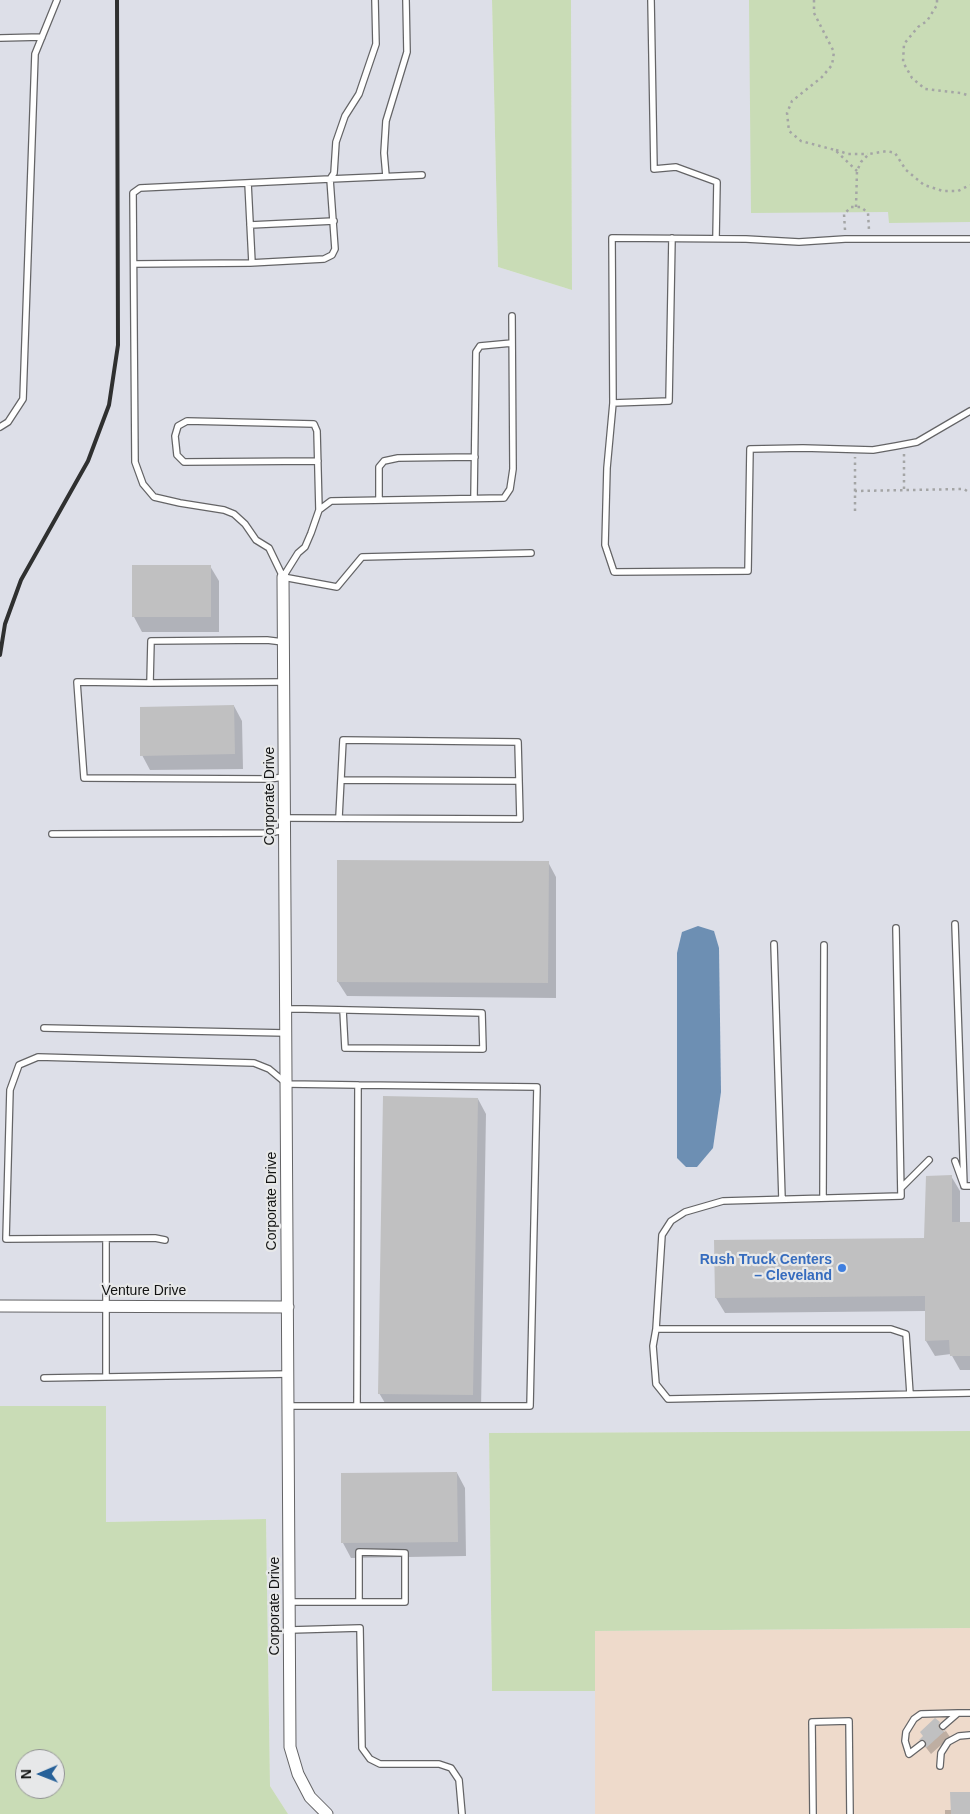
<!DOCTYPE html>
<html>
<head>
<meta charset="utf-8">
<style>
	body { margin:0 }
	#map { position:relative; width:970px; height:1814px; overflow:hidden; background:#e7e8e9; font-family:Helvetica,sans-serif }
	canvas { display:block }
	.north { position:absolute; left:15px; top:1749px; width:50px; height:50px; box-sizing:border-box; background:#e7e8e9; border:1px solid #929393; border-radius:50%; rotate:269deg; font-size:14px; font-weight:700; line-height:20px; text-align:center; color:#121313 }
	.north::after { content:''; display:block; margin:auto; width:18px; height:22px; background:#276199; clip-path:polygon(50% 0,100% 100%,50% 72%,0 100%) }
</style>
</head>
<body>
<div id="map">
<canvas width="970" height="1814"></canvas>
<div class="north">N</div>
</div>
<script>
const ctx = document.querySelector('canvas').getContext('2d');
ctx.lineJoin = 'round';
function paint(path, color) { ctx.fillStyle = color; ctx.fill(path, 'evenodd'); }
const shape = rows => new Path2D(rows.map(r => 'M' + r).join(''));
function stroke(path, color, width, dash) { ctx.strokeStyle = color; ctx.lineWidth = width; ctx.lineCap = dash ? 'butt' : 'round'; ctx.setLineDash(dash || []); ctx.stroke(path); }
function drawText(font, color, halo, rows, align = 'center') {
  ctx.font = font + ' Helvetica,sans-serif'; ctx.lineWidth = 4.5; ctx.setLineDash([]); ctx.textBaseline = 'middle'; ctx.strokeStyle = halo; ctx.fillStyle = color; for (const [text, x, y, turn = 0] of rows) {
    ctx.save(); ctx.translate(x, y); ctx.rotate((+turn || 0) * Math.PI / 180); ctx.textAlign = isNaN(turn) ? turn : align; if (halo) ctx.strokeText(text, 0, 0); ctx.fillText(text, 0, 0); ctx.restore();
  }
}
paint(shape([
	[970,1628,970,1814,595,1814,595,1631]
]), '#eedacb');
paint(shape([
	[0,0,492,0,498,267,572,290,571,0,970,0,970,1431,489,1433,492,1691,595,1691,595,1814,288,1814,270,1786,266,1519,105,1522,106,1406,0,1406]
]), '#dddfe8');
paint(shape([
	[492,0,571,0,572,290,498,267],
	[749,0,970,0,970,222,889,223,888,212,751,213],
	[0,1406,106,1406,106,1522,266,1519,270,1786,288,1814,0,1814],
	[25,1759,55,1759,55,1789,25,1789],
	[970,1431,970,1628,595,1631,595,1691,492,1691,489,1433]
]), '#c9dcb6');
paint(shape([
	[698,926,714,931,719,948,721,1092,713,1148,697,1167,686,1167,677,1158,677,953,682,932]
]), '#6d8fb3');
paint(shape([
	[134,566,210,566,219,581,219,632,142,632,134,617],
	[234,706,242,721,243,769,150,770,142,755],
	[548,862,556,877,556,998,347,996,338,982],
	[478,1099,486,1114,481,1410,388,1408,379,1393],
	[951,1176,960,1191,960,1224,970,1224,970,1370,960,1370,951,1354,935,1356,926,1341,926,1311,725,1313,716,1298,716,1241,926,1239],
	[457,1473,465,1488,466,1556,351,1558,343,1543],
	[939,1723,944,1732,946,1731,950,1737,931,1754,920,1740],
	[970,1793,970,1814,945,1814,945,1810,952,1810]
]), '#0003');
paint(shape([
	[132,565,211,565,211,617,132,617],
	[234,705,235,754,140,756,140,707],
	[337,860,549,861,548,983,337,982],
	[383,1096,478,1098,473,1395,378,1394],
	[952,1175,952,1222,970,1222,970,1356,950,1356,949,1340,925,1341,925,1296,715,1298,714,1240,924,1238,926,1176],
	[457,1472,458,1542,341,1543,341,1473],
	[935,1718,940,1722,938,1726,940,1729,943,1731,947,1729,926,1748,925,1741,919,1740,923,1736,920,1732],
	[950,1792,970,1792,970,1814,951,1814]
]), '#c0c0c1');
const service = shape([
	[651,0,654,169,676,167,717,182,716,238],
	[0,38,42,37],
	[386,176,384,153,386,121,407,52,406,0],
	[248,183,252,263],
	[250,225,334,221],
	[970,239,845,239,799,242,746,239,612,238,613,403,607,468,605,545,614,572,748,571,750,449,803,448,873,450,896,446,917,442,970,411],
	[134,264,250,263,324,259,332,255,335,249,330,179,422,175],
	[613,403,669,401,672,238],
	[0,427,8,422,23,399,35,54,57,0],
	[318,461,184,462,177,455,175,436,178,426,187,421,314,424,317,431,319,510],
	[474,498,476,352,480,346,512,343],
	[379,500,379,467,384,461,398,458,475,457],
	[283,577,269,548,256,540,245,524,234,514,224,510,180,503,154,497,143,484,135,462,133,193,140,188,330,179,334,173,336,142,345,116,359,94,376,44,375,0],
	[283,577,298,553,305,547,311,533,319,510,331,501,504,498,510,489,513,469,512,316],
	[283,577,337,587,362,557,531,553],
	[283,682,150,683,151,641,267,640,283,642],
	[150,683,77,682,84,778,269,779,284,777],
	[341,780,519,781],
	[284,818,520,819,518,742,343,740,339,817],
	[52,834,269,833,285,830],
	[955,924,964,1186],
	[896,928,901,1196,723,1201,685,1212,671,1221,662,1235,656,1329,653,1346,656,1384,668,1399,970,1393],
	[774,944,782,1199],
	[285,1009,305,1009,482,1013,483,1049,345,1048,343,1010],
	[44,1028,286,1033],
	[955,1161,964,1186,970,1186],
	[901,1188,929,1160],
	[823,1198,824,945],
	[106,1239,106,1377],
	[165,1240,155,1238,6,1239,10,1090,19,1065,38,1057,254,1063,269,1069,287,1084,358,1085,357,1406,288,1406],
	[656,1329,891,1329,906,1334,910,1394],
	[44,1378,289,1374],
	[357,1406,530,1406,537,1087,358,1085],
	[290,1602,405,1602,405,1553,359,1552,359,1602],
	[290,1630,360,1628,362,1748,370,1759,380,1764,439,1764,451,1768,459,1780,462,1814],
	[943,1726,958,1713,970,1713],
	[922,1744,909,1754,905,1741,906,1732,914,1719,921,1714,958,1713],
	[940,1766,941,1753,948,1742,959,1736,970,1735],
	[813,1814,812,1722,849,1721,850,1814]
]);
const minor = shape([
	[283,577,290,1747,298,1774,310,1797,327,1814],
	[0,1306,288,1307]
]);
stroke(service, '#646466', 8);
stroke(minor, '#646466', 13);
stroke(shape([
	[814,0,814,13,834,52,832,65,822,77,792,101,787,113,789,131,801,141,835,150,857,171],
	[937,0,937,5,927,21,918,27,904,44,903,62,912,78,925,89,961,93,970,96],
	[836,150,848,154,868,154],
	[856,207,857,171,861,162,869,154,887,151,895,153,906,170,924,185,943,191,958,191,970,185],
	[845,230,844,214,851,207,861,207,868,213,869,230],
	[904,454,904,490],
	[855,491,855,457],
	[855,511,855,491,964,489,970,493]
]), '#a4a5a5', 2.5, [2.5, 4]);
stroke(service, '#fff', 5.5);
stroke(minor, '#fff', 11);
stroke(shape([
	[0,655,5,624,21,580,88,461,109,405,118,345,117,0]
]), '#2f3030', 4);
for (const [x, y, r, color] of [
	[842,1268,5,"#3f7fe0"]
]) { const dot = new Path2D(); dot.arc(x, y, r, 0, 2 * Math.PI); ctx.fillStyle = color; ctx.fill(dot); stroke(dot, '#e7e8e9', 2); }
drawText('14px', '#121313', '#e7e8e9', [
	["Corporate Drive",270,796,-90],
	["Corporate Drive",272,1201,-90],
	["Venture Drive",144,1291],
	["Corporate Drive",275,1606,-90]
]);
drawText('bold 14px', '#366cbe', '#e7e8e9', [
	["Rush Truck Centers",832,1260],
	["– Cleveland",832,1276]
], 'right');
</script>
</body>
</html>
